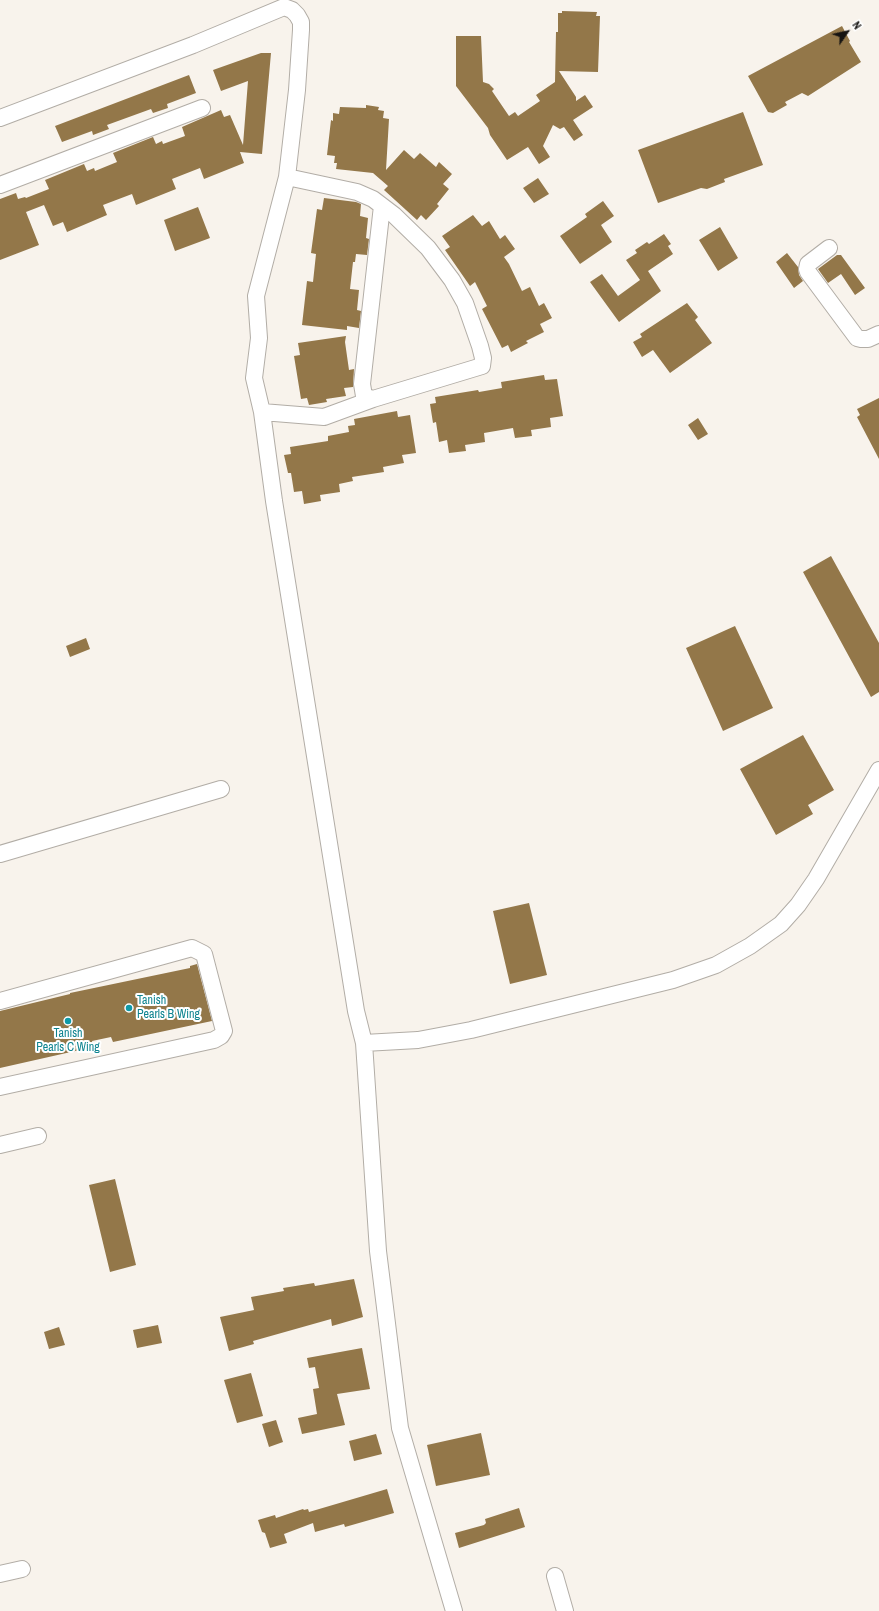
<!DOCTYPE html>
<html>
<head>
<meta charset="utf-8">
<style>
	body { margin:0 }
	#map { position:relative; width:879px; height:1611px; overflow:hidden; background:#f8f3ec; font-family:"Archivo Narrow",sans-serif }
	canvas { display:block }
	.north { position:absolute; left:827px; top:12px; width:40px; height:40px; -webkit-text-stroke:3px #fff; paint-order:stroke; rotate:56deg; font-size:11px; font-weight:700; line-height:16px; text-align:center; color:#151311 }
	.north::after { content:''; display:block; margin:auto; width:14px; height:18px; background:#151311; clip-path:polygon(50% 0,100% 100%,50% 72%,0 100%) }
</style>
</head>
<body>
<div id="map">
<canvas width="879" height="1611"></canvas>
<div class="north">N</div>
</div>
<script>
const ctx = document.querySelector('canvas').getContext('2d');
ctx.lineJoin = 'round';
function paint(path, color) { ctx.fillStyle = color; ctx.fill(path, 'evenodd'); }
const shape = rows => new Path2D(rows.map(r => 'M' + r).join(''));
function stroke(path, color, width, dash) { ctx.strokeStyle = color; ctx.lineWidth = width; ctx.lineCap = dash ? 'butt' : 'round'; ctx.setLineDash(dash || []); ctx.stroke(path); }
function drawText(font, color, halo, rows, align = 'center') {
  ctx.font = font + ' "Archivo Narrow",sans-serif'; ctx.lineWidth = 4; ctx.setLineDash([]); ctx.textBaseline = 'middle'; ctx.strokeStyle = halo; ctx.fillStyle = color; for (const [text, x, y, turn = 0] of rows) {
    ctx.save(); ctx.translate(x, y); ctx.rotate((+turn || 0) * Math.PI / 180); ctx.textAlign = isNaN(turn) ? turn : align; if (halo) ctx.strokeText(text, 0, 0); ctx.fillText(text, 0, 0); ctx.restore();
  }
}
paint(shape([
	[562,11,597,12,596,16,600,16,598,72,559,71,576,97,576,101,585,95,593,107,573,120,583,135,574,141,564,127,560,129,553,125,543,146,550,157,539,164,528,147,507,160,490,135,488,128,456,86,456,36,481,36,483,82,489,84,494,89,492,91,509,116,515,112,518,116,540,101,536,95,555,82,556,32,558,32,558,13,562,13],
	[842,26,850,41,849,42,861,62,808,96,802,93,785,102,787,105,773,113,768,112,748,76],
	[261,53,271,53,262,154,240,152,244,163,204,179,200,168,172,179,176,189,136,205,132,194,103,205,107,215,67,232,63,222,53,226,44,205,26,212,39,245,0,260,0,199,16,193,18,199,25,197,26,198,49,189,45,180,84,164,87,171,94,168,95,171,117,162,113,153,153,137,156,144,162,141,163,144,185,136,182,127,221,110,224,117,230,115,243,145,248,81,221,91,213,70],
	[189,75,196,93,167,104,168,108,153,113,151,109,107,125,109,129,93,135,92,131,62,142,55,126],
	[366,105,379,107,378,110,384,111,383,118,389,119,386,170,404,150,414,159,420,153,436,167,439,162,452,174,443,184,449,189,437,204,439,206,426,220,421,215,417,220,384,190,388,186,373,173,336,169,337,163,334,163,335,156,327,155,331,120,333,121,333,113,339,114,340,107,366,108],
	[743,112,763,165,724,179,725,182,707,189,701,188,658,203,638,150],
	[538,178,549,194,534,203,523,188],
	[324,198,356,202,361,204,360,216,368,218,366,238,369,239,367,255,356,254,355,262,353,262,350,289,359,290,357,310,361,311,359,328,347,326,347,330,302,325,307,281,313,282,316,254,311,253,317,209,322,210],
	[603,201,614,216,601,225,612,242,580,264,560,236,587,217,585,214],
	[198,207,210,238,175,251,164,220],
	[473,215,482,226,489,221,500,239,505,235,515,249,504,257,509,264,522,291,530,287,539,306,544,303,552,318,540,324,544,332,526,341,528,343,511,352,508,345,502,348,482,309,487,306,475,282,470,286,445,250,450,247,442,236],
	[720,227,738,258,718,271,699,240],
	[664,234,671,244,668,246,673,254,648,271,661,291,619,322,590,282,602,274,618,296,640,280,626,260,637,253,635,250,647,242,649,244],
	[787,253,798,267,799,275,803,281,794,288,776,262],
	[837,255,841,255,865,288,855,295,841,274,828,283,818,269],
	[687,303,698,317,695,320,712,343,670,373,653,350,642,357,633,342,642,337,640,334],
	[346,336,345,342,349,370,354,369,353,387,344,388,346,396,326,399,327,402,309,405,307,398,301,399,294,356,300,355,298,343],
	[544,375,545,380,557,379,563,416,550,418,551,427,531,430,532,436,515,438,513,428,484,433,485,442,465,445,466,451,449,453,447,440,439,442,436,422,433,423,430,404,436,403,435,397,478,390,479,392,502,388,501,382],
	[879,398,879,459,857,417,860,415,857,409],
	[397,411,398,417,410,415,416,453,402,455,404,463,383,467,384,472,352,477,353,481,339,484,340,492,320,495,321,501,304,504,302,491,294,492,291,473,288,473,284,455,291,454,290,447,328,441,328,436,349,432,348,426,355,425,354,419],
	[698,418,708,434,698,440,688,425],
	[831,556,879,643,879,692,871,697,803,572],
	[735,626,773,708,723,731,686,648],
	[86,638,90,649,70,657,66,646],
	[803,735,834,790,808,805,813,814,776,835,740,769],
	[529,903,547,975,510,984,493,911],
	[197,964,212,1021,113,1042,111,1037,92,1041,93,1047,0,1068,0,1011,70,994,70,993,190,968,190,966],
	[115,1179,136,1265,110,1272,89,1185],
	[354,1279,363,1317,332,1326,331,1319,253,1341,254,1344,229,1351,220,1317,254,1310,251,1297,284,1291,283,1288,314,1283,315,1286],
	[158,1325,162,1343,137,1348,133,1330],
	[59,1327,65,1345,49,1349,44,1332],
	[362,1348,370,1389,337,1394,345,1425,302,1434,298,1418,317,1414,313,1389,319,1388,315,1367,309,1368,307,1358],
	[251,1373,263,1416,237,1423,224,1380],
	[276,1420,283,1442,269,1447,262,1424],
	[481,1433,490,1475,436,1486,427,1445],
	[376,1434,382,1454,354,1461,349,1441],
	[387,1489,394,1513,345,1527,344,1524,315,1532,313,1523,284,1534,287,1543,270,1548,265,1533,262,1532,258,1520,275,1515,276,1518,303,1509,304,1510,308,1509,309,1512],
	[519,1508,525,1527,459,1548,455,1533,484,1525,486,1523,485,1519]
]), '#937749');
const minor = shape([
	[0,118,193,45,284,7,292,10,297,15,301,22,301,30,297,90,287,177,357,192,373,199,394,215,428,248,452,280,465,303,480,346,483,358,482,366,373,399,364,396,362,384,382,206],
	[287,177,256,296,259,338,254,378,262,412,274,501,356,1011,364,1043,418,1040,471,1030,673,980,716,965,750,946,781,924,798,905,816,879,879,770],
	[0,185,202,108],
	[829,248,808,264,807,269,808,272,857,338,861,339,868,339,879,334],
	[262,412,324,417,373,399],
	[0,854,221,789],
	[0,1001,192,948,204,954,224,1031,221,1036,214,1040,0,1087],
	[364,1043,378,1251,400,1428,454,1611],
	[0,1145,38,1136],
	[0,1574,22,1569],
	[555,1576,565,1611]
]);
stroke(minor, '#b2ada6', 18);
stroke(minor, '#fff', 16);
for (const [x, y, r, color] of [
	[129,1008,4,"#0f9aa8"],
	[68,1021,4,"#0f9aa8"]
]) { const dot = new Path2D(); dot.arc(x, y, r, 0, 2 * Math.PI); ctx.fillStyle = color; ctx.fill(dot); stroke(dot, '#fff', 1.5); }
drawText('12px', '#0d838f', '#fff', [
	["Tanish",137,1001],
	["Pearls B Wing",137,1015],
	["Tanish",68,1034,"center"],
	["Pearls C Wing",68,1048,"center"]
], 'left');
</script>
</body>
</html>
